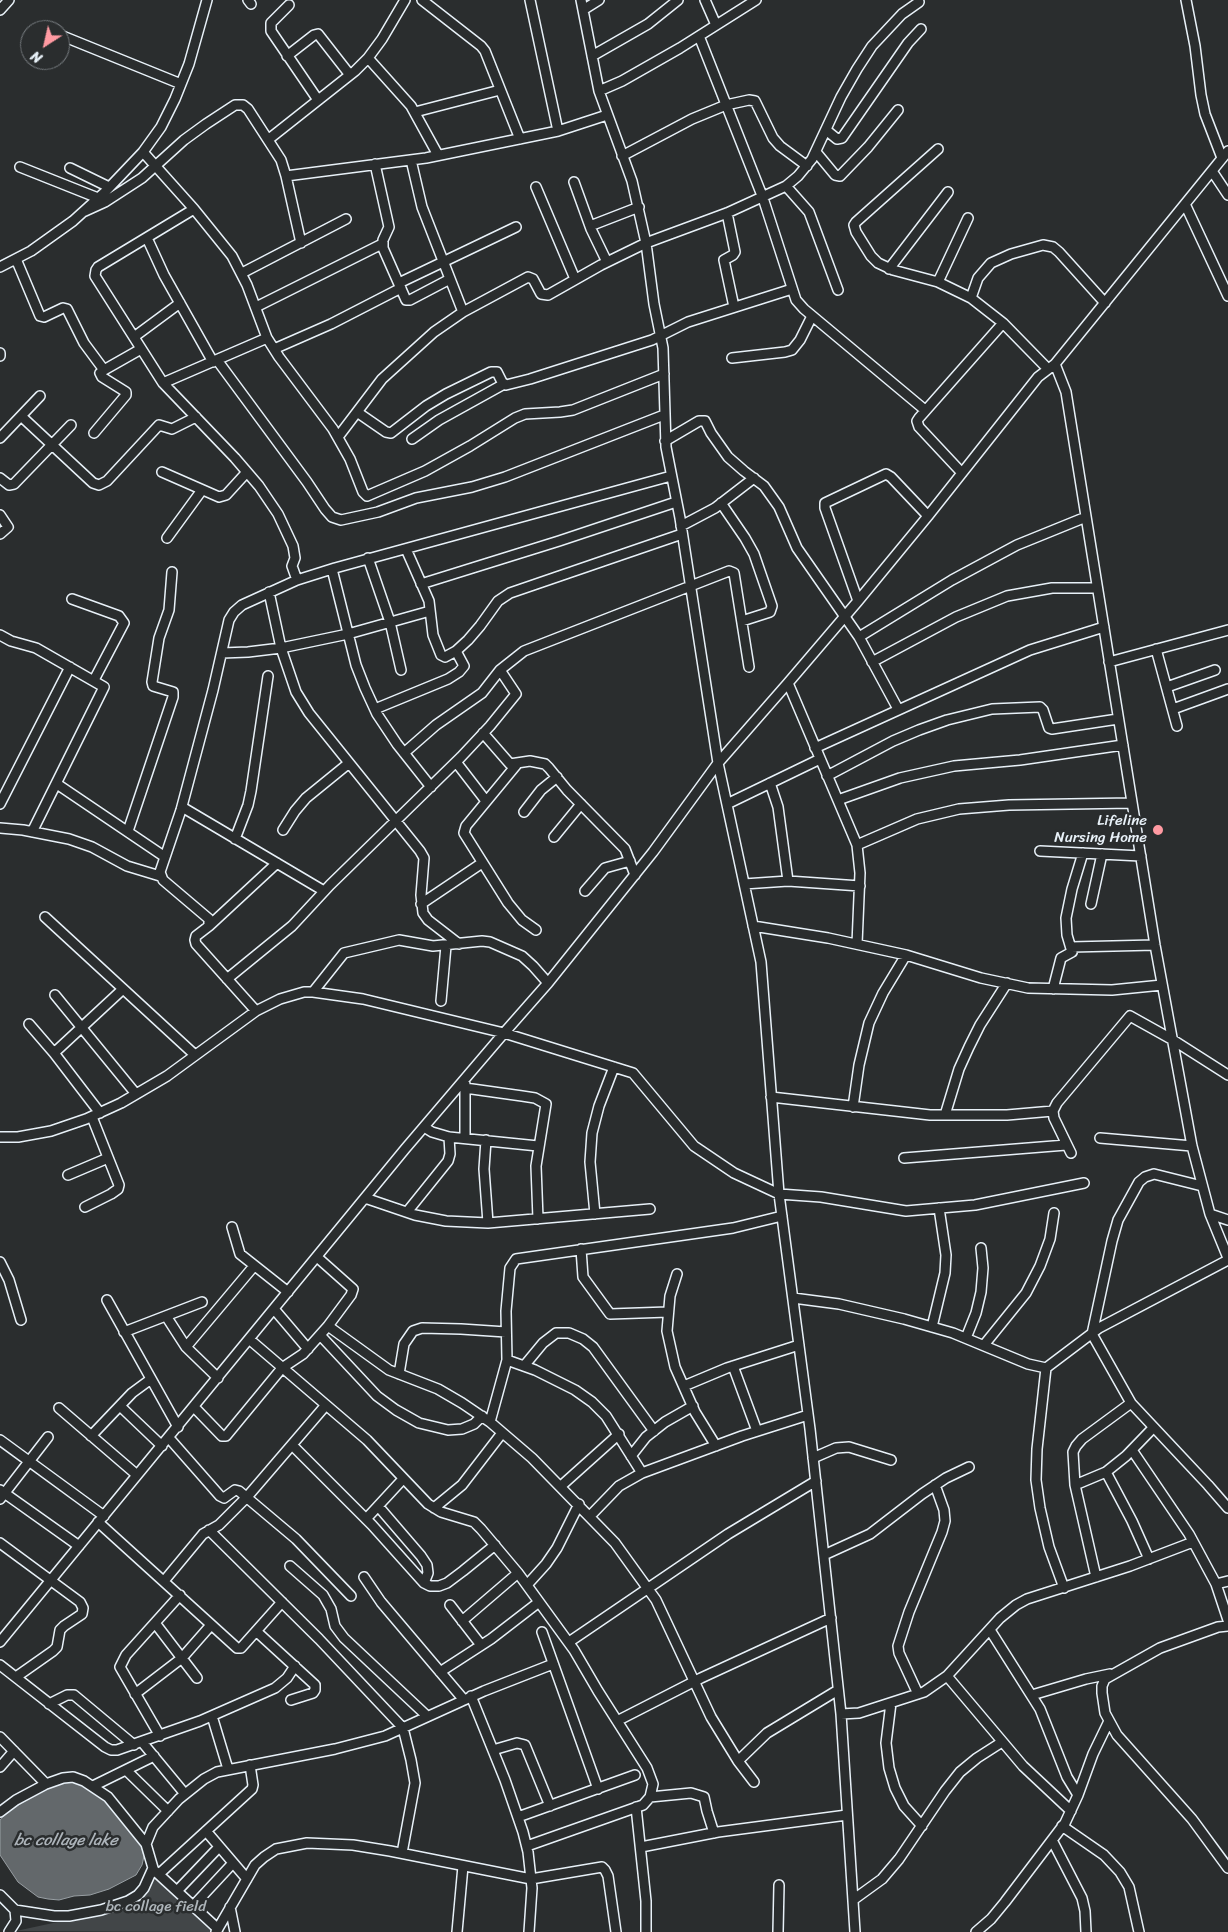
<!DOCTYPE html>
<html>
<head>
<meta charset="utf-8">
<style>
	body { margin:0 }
	#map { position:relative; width:1228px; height:1932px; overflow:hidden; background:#2a2d2e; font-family:Sriracha,sans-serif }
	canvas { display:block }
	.north { position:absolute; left:20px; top:20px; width:50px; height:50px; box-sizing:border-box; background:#2a2d2e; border:1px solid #767b7f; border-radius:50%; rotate:215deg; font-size:14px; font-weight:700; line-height:20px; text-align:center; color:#e8f1f8 }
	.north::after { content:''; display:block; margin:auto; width:18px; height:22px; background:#ff9aa2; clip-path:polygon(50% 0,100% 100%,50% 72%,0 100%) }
</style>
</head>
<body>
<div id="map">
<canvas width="1228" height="1932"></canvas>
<div class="north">N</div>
</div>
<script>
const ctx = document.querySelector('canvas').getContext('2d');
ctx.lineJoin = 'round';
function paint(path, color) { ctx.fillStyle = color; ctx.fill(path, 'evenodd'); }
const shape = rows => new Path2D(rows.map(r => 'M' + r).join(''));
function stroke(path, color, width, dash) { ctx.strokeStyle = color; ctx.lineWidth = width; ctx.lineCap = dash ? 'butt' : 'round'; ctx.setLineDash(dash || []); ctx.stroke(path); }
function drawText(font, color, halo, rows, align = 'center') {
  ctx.font = font + ' Sriracha,sans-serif'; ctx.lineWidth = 5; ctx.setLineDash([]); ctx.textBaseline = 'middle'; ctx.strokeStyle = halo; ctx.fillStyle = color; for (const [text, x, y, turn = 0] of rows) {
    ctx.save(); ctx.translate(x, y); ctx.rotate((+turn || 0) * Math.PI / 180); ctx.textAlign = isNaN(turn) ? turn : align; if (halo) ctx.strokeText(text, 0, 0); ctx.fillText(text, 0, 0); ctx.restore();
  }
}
paint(shape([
	[158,1875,214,1932,16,1931,113,1910]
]), '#424648');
const water = shape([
	[70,1779,85,1783,98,1793,139,1838,144,1856,142,1865,136,1875,109,1889,90,1895,74,1896,59,1900,48,1899,38,1897,18,1882,0,1855,0,1820,5,1814,15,1807,52,1785,70,1779]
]);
paint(water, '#63686b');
stroke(water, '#989fa3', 1);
const street = shape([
	[248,0,251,4],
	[422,0,481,46,485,51,520,139],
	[530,0,558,131],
	[581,0,599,91,632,181,646,243,654,304,663,348,666,447,680,518,718,763,761,962,779,1194,810,1429,841,1714,855,1932],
	[705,0,716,25],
	[1186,0,1195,46,1201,95,1205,114,1222,158],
	[289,5,271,23,271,31,318,100],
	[0,10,9,0],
	[583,10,599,0],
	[60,35,181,84],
	[699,36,763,198,796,300,804,309,925,410],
	[287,56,314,35,318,34,350,75],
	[592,56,648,24,678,0],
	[368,58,411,106,438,155],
	[599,91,622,81,680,48,756,0],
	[415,112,500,90],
	[826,130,837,139,842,138,908,43,921,29],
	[269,139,355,71,368,58,382,39,405,0],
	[938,149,856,222,854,225,856,232,871,256,878,263,893,270,938,282,971,298,1003,323,1048,369],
	[143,152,194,209,232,256,247,285,267,338,279,357,333,429,350,459,363,492,367,496,425,471,470,446,515,418,525,414,560,412,573,410,664,374],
	[816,152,835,175,840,176,868,147,898,110],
	[622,156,692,119,726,105,749,100,755,101,773,138,780,146,807,166],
	[411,160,422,207,463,312],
	[375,164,389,227,383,240,383,248,406,300,410,300,450,279],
	[20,167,98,198],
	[70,168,109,187],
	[1212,171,1228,195],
	[286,176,301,243],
	[574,182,591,229,607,262],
	[786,186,809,212,838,290],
	[536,187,575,279],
	[1185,204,1228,296],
	[194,209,98,267,96,270,95,276,163,383,235,458,259,486,278,514,293,546,295,558,292,566,297,580],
	[83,212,105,202,142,178,184,140,206,124,235,105,243,105,248,109,281,160,286,176,426,158,558,131,607,115],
	[727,213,735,252,733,255,724,260,734,307],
	[590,226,639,207],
	[147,238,164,275,213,362],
	[16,259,40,316,44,317,63,308,67,309,84,343,104,370,100,373,102,377,126,392,126,395,94,433],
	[0,267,31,251,73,221,105,192,143,152,161,127,175,99,189,64,207,0],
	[889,269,948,192],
	[242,273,346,219],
	[938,282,968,218],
	[399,283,516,227],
	[971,298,978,278,991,263,1011,254,1043,245,1053,247,1059,252,1105,303],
	[256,307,382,244],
	[134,337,180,303],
	[274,349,331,324,401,288],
	[0,353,0,356],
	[732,358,785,352,792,350,800,340,812,316],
	[217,360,307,482,325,509,332,517,341,520,378,512,416,498,472,487,505,477,664,415],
	[1055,364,1066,392,1155,945,1192,1146,1210,1214,1228,1258],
	[104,370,141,349],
	[163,383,267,338],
	[357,412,386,432,391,433,426,406,446,394,491,372,497,372,502,382,506,385,530,379,652,340,688,322,792,289],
	[21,416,93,483,99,485,107,481,159,425,172,429,196,417],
	[338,437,382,379,434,332,463,312,528,277,533,279,541,294,548,295,601,265,646,243,727,213,786,186,798,176,812,159,841,97,857,69,872,46,902,14,919,2],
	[0,438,40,396],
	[412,439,439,420,504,384],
	[665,441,699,421,705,421,711,433,728,457,744,471,764,486,779,507,797,548,859,637,898,709],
	[162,472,219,497,226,495,247,472],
	[962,473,919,427,917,421,919,418,1003,323],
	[0,478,9,485,14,484,71,425],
	[721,503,745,538,754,554,772,606,770,612,742,621],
	[0,515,8,527,0,534],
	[681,526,715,508,754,478],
	[167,538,202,490],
	[406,549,429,601,433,635,441,655,445,657,456,651,468,640,480,626,498,601,510,593,682,534],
	[368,558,390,622,401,670],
	[332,569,356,665,365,688,377,714,397,744,431,787],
	[421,584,559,541,676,502],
	[269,592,281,648,296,692,309,713,420,851,424,858,421,895,423,913,428,920,459,944],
	[72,599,119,616,124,623,94,680],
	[858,601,825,508,825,503,886,474,891,477,928,516],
	[0,635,11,641,36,648,104,687,32,832],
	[859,637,952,580,1017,545,1086,517],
	[1156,649,1177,726],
	[222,653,248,652,281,648,348,634,430,611],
	[872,662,956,617,1007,596,1052,588,1097,588],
	[1109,662,1228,630],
	[788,683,857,845,860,873,857,944],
	[1167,687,1215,670],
	[375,709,448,679,459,672,464,666,456,651],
	[1173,709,1228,689],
	[483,733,510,764,530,761,545,764,549,768,567,790,625,849,635,875],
	[815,748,1030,650,1104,627],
	[404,753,436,725,482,693,500,670,524,651,729,571,734,573,749,667],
	[456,762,486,801],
	[518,763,466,826,464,833,508,903,522,920,536,930],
	[827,776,893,741,919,730,947,720,992,709,1040,707,1043,710,1049,728,1052,729,1118,719],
	[770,783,778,807,788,881],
	[57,784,165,857],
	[838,800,900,778,954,766,1020,760,1123,745],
	[0,804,70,667],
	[727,804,820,759],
	[182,807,324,891],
	[524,812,541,790,557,777],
	[0,828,23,830,69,839,92,847,127,866,160,876],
	[283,830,295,811,306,798,349,763],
	[128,831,173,697,173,692,153,686,152,682,159,638,169,610,172,572],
	[554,837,581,804],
	[235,839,248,805,251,791,268,676],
	[857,845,917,819,959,809,1009,805,1132,803],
	[1040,851,1141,856],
	[744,884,788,881,860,886],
	[585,891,605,868,630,861],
	[421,904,482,863],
	[1091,904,1102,854],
	[45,917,195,1055],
	[209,926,277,863],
	[753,926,828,938,906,955,981,978,1028,988,1112,990,1162,985],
	[1071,947,1155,945],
	[227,979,292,926,330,885,461,757,490,726,516,694,500,670],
	[1053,989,1061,958,1072,952,1067,935,1066,918,1072,889,1083,853],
	[313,992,344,953,399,940,433,946,482,941,490,942,522,956,533,966,548,983],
	[55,995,136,1094],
	[441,1001,446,946],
	[256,1011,196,944,195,940,196,936,209,926,209,919,163,880,160,872,181,810,213,690,229,620,234,612,242,605,297,580,335,568,671,476],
	[29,1024,54,1053],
	[465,1088,522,1096,535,1098,546,1104,536,1166,538,1219],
	[771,1097,930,1115,1007,1115,1053,1111],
	[853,1107,859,1065,869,1023,883,993,906,955],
	[100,1113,54,1053,123,989],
	[945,1115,959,1069,969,1047,980,1025,1007,983],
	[424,1127,432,1132,449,1137,538,1146],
	[0,1137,18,1137,51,1131,86,1119,121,1103,167,1076,256,1011,280,999,304,992,313,992,363,999,504,1033,633,1073,694,1146,734,1173,779,1194,821,1197,906,1211,975,1205,1084,1183],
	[465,1138,465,1084],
	[1100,1138,1192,1146],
	[486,1140,484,1169,488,1223],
	[1071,1153,1054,1118,1053,1111,1057,1103,1130,1016,1173,1040,1228,1075],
	[904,1158,1066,1145],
	[68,1175,108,1158],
	[1202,1186,1154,1174,1145,1177,1139,1182,1118,1220,1112,1241,1092,1334,1131,1403,1208,1485,1228,1508],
	[365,1198,415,1215,446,1221,488,1223,650,1209],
	[85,1207,111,1194,118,1189,119,1185,92,1117],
	[407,1212,448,1161,450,1154,449,1137],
	[595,1214,590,1162,592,1133,599,1106,614,1067],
	[1210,1214,1228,1220],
	[232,1227,240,1254,288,1292],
	[581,1249,583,1277,610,1314,668,1312],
	[0,1262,9,1280,21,1320],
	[677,1274,670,1296,667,1331,675,1367,695,1412,716,1446],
	[793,1298,839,1304,904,1319,953,1333,1028,1364,1046,1368,1099,1328,1228,1260],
	[107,1300,178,1427],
	[274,1309,308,1349],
	[166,1316,186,1347,218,1378],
	[328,1326,389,1370,438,1389,462,1403,490,1422,532,1458,615,1543,656,1600,711,1717,738,1761,754,1782],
	[932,1327,945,1273,946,1255,939,1208],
	[124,1332,202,1302],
	[320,1335,377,1396,396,1410,419,1423,448,1430,462,1429,474,1424,482,1416],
	[966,1338,976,1313,981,1292,983,1268,981,1248],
	[249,1339,367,1440,428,1504,441,1512,474,1522,481,1529,518,1573,574,1650,598,1691,647,1768,653,1784,650,1797,643,1805,527,1846],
	[984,1345,1026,1293,1040,1266,1050,1239,1054,1213],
	[186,1347,254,1266],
	[507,1360,535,1370,575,1390,592,1402,606,1416,642,1473],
	[524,1366,543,1343,556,1333,569,1333,583,1339,593,1347,654,1431],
	[733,1366,757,1431],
	[1046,1368,1037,1449,1036,1480,1040,1508,1049,1547,1064,1588],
	[399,1374,404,1344,413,1331,422,1328,461,1329,506,1332],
	[684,1386,727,1368,799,1345],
	[120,1406,162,1446],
	[194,1407,222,1436,226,1436,282,1368,303,1354,328,1326,351,1295,353,1289,317,1257],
	[59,1408,137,1475],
	[490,1422,507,1360,506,1311,510,1268,516,1259,733,1228,782,1216],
	[91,1436,132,1393,151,1379],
	[169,1438,220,1496,224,1498,235,1490,239,1491,296,1539,351,1596],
	[0,1440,104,1516],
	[292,1445,372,1525,424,1583,430,1586,439,1586,447,1583,463,1571,495,1545],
	[1132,1450,1189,1534,1216,1584,1228,1620],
	[631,1456,646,1437,665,1422,693,1406],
	[813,1458,836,1448,849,1447,891,1460],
	[1106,1472,1132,1521,1149,1559],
	[1075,1485,1106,1472,1126,1456,1153,1428],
	[561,1486,619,1434],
	[0,1490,79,1546],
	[0,1499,48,1437],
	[378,1506,421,1556,427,1565,428,1573,424,1583],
	[434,1508,462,1485,502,1433],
	[590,1516,619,1486,642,1473,742,1436,808,1415],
	[366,1519,403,1479],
	[98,1522,237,1648,241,1648,282,1602],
	[209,1530,319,1639,403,1728,411,1760,415,1783,402,1853],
	[0,1543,80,1602,83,1608,82,1614,64,1626,60,1630,57,1647,53,1651,16,1677],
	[824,1555,870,1534,922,1494,946,1478,969,1467],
	[290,1566,323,1595,331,1609,335,1626,344,1638,427,1716],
	[364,1577,381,1602,464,1700],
	[1096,1577,1075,1485,1073,1452,1076,1446,1082,1439,1131,1403],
	[164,1581,203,1534,219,1525,247,1497,326,1405],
	[1216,1584,1228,1581],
	[527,1585,546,1564,557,1548,579,1504],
	[450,1605,481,1645],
	[462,1621,518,1573],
	[155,1623,197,1678],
	[1228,1626,1218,1627,1160,1648,1105,1679,1102,1686,1102,1693,1105,1713,1117,1735,1192,1819,1228,1868],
	[990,1630,1040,1709,1067,1777,1078,1795],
	[256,1631,315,1685,315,1690,313,1693,291,1700],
	[542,1632,598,1789],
	[0,1642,405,1149,504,1033,548,983,653,852,718,763,788,683,858,601,928,516,1038,377,1055,364,1228,151],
	[569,1642,728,1534,816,1481],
	[0,1665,105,1747,111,1750,117,1750,200,1721,275,1688,287,1678,295,1666],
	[440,1672,491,1639,539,1602],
	[947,1676,1023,1766,1071,1811],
	[135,1694,182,1658,211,1625],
	[918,1694,899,1653,898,1646,909,1612,942,1532,945,1521,944,1510,935,1485],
	[1032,1695,1086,1679,1110,1674],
	[471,1696,505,1780,523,1832,528,1852,532,1888,529,1932],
	[891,1703,886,1743,889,1768,895,1788,904,1806,922,1826],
	[49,1704,67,1695,74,1695,134,1745],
	[841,1714,859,1713,924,1692,947,1676,1000,1618,1016,1605,1027,1599,1130,1566,1193,1542],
	[212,1716,228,1769],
	[617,1721,701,1678,831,1618],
	[160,1736,120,1667,126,1655,180,1595],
	[0,1737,46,1784],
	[142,1742,185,1794],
	[493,1750,517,1743,525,1745,550,1806],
	[738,1761,767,1733,838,1690],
	[0,1767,14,1751],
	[126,1770,168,1811],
	[93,1786,154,1756],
	[650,1797,691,1793,704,1797,707,1811,714,1833],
	[636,1807,646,1901,646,1932],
	[0,1812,16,1800,46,1784,63,1778,73,1777,84,1781,108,1797,146,1844],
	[518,1817,635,1775],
	[1062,1826,1104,1855,1120,1872,1129,1887,1139,1932],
	[206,1831,247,1879],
	[1052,1840,1082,1898,1085,1911,1086,1932],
	[641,1847,718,1832,847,1815],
	[155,1871,218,1929],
	[159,1874,252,1789,253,1785,250,1765],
	[177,1891,219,1847],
	[0,1895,15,1910,16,1921,9,1932],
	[853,1900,882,1879,899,1859,945,1791,960,1772,977,1758,1002,1742],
	[193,1906,233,1863],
	[230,1907,235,1932],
	[15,1910,54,1916,69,1916,101,1910,128,1901,138,1895,144,1888,153,1868,146,1844,153,1827,179,1799,204,1779,217,1772,335,1749,385,1736,484,1691,553,1664],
	[216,1932,255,1865,264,1857,276,1849,307,1843,353,1845,390,1851,531,1879,602,1867,605,1870,608,1876,616,1932],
	[457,1932,463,1866],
	[778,1932,779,1885],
	[976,1932,991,1919,1005,1902,1065,1823,1078,1795,1093,1754,1109,1721]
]);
stroke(street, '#e8f1f8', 12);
stroke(street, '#2a2d2e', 9);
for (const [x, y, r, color] of [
	[1158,830,6,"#ff9aa2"]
]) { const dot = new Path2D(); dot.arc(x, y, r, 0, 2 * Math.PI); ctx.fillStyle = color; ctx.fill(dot); stroke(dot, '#2a2d2e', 2); }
drawText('15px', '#e8f1f8', '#2a2d2e', [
	["Lifeline",1147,821],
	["Nursing Home",1147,838]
], 'right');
drawText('15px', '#aeb5ba', '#2a2d2e', [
	["bc collage field",156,1907]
]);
drawText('italic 16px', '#acb3b9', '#2a2d2e', [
	["bc collage lake",66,1841]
]);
</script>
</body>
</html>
